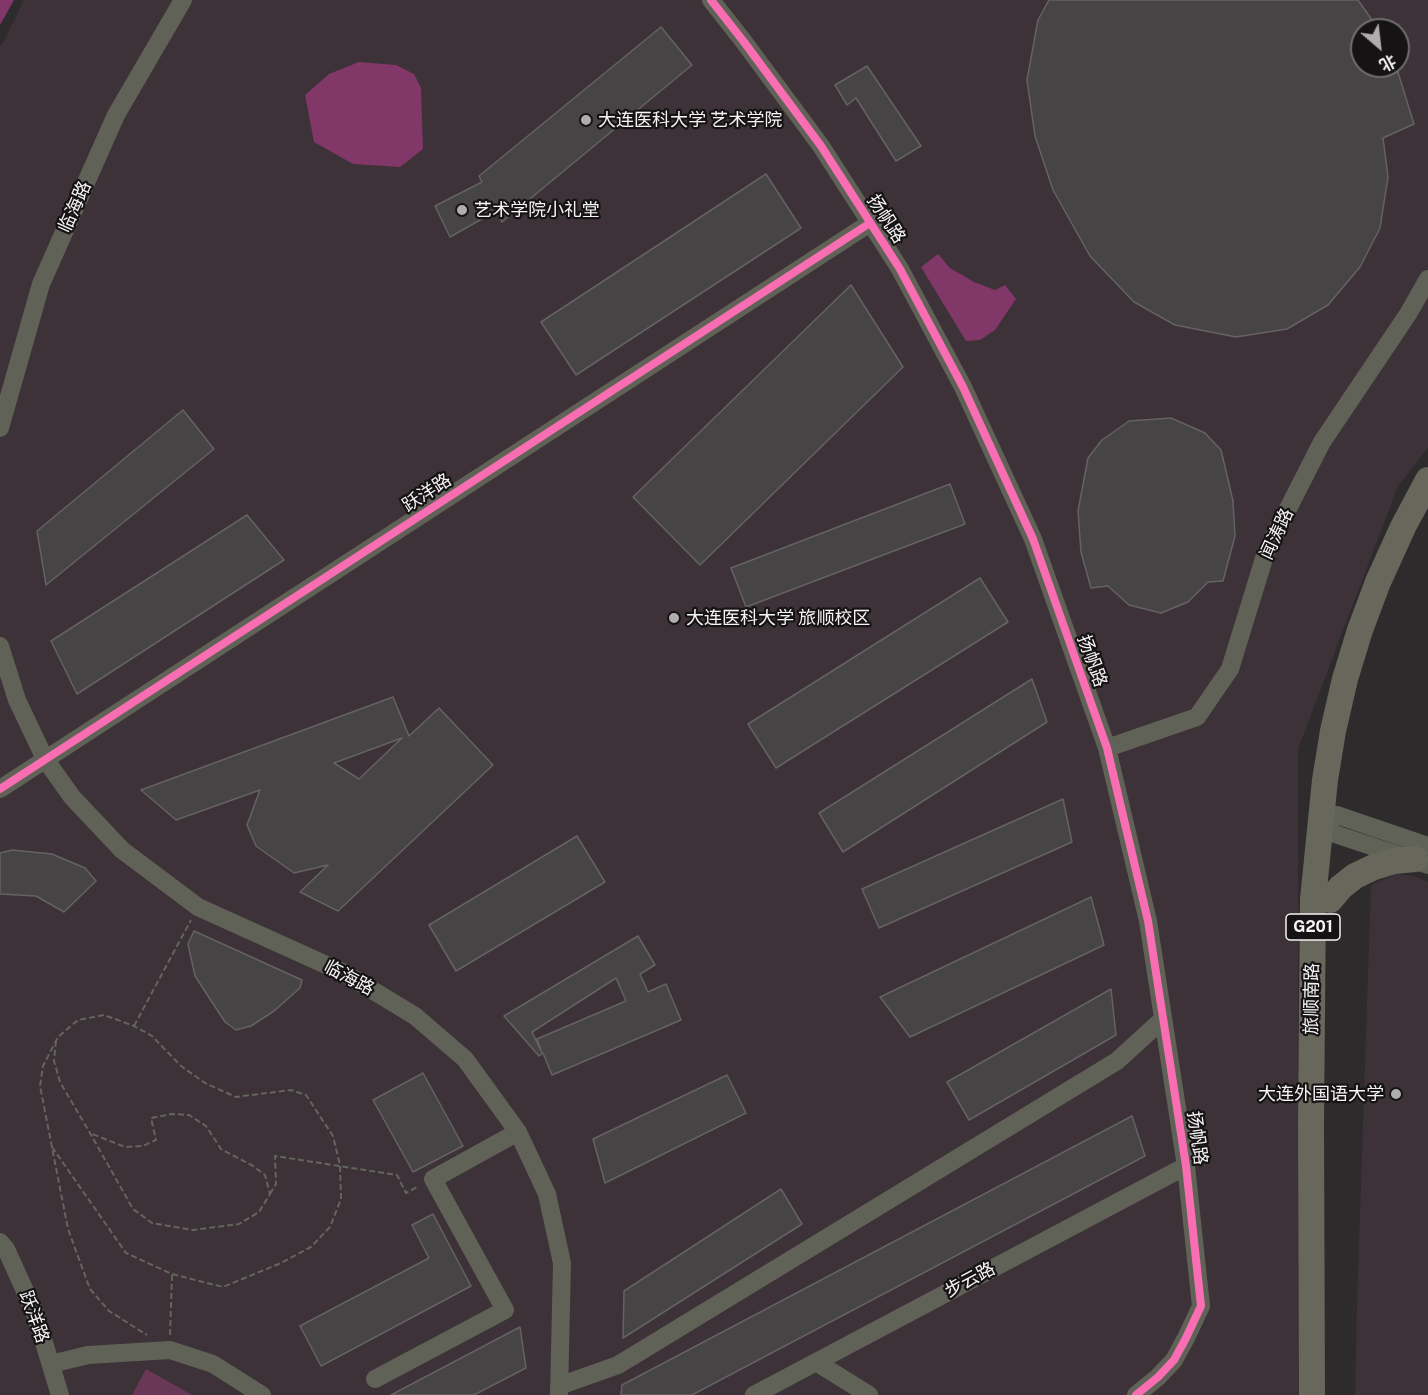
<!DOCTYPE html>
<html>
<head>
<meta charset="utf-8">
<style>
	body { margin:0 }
	#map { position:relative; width:1428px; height:1395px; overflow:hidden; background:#2e2b2d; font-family:"Public Sans","Noto Sans SC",sans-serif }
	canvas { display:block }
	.north { position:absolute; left:1350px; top:18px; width:60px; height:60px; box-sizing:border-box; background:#161315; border:2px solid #706d6f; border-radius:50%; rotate:152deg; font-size:16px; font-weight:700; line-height:24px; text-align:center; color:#f6f3f5 }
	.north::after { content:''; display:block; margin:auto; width:21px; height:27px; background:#b0adaf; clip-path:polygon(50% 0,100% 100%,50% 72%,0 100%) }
</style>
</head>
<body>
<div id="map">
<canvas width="1428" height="1395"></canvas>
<div class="north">北</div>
</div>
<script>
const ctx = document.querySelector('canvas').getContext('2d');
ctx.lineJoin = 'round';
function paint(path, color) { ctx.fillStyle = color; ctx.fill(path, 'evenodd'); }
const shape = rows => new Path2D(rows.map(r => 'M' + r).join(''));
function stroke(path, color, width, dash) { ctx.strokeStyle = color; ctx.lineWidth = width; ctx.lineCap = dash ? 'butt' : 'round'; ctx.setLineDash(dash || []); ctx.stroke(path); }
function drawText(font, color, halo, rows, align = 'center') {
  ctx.font = font + ' "Public Sans","Noto Sans SC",sans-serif'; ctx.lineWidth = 4.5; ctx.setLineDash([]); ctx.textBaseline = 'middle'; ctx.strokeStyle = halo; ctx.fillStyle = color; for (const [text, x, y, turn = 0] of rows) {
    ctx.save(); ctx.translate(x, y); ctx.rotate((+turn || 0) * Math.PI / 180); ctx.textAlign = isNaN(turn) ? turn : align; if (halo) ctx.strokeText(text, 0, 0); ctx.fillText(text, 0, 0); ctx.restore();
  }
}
paint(shape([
	[24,0,1428,0,1428,448,1398,486,1298,749,1299,1395,0,1395,0,46,3,43],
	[1362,30,1398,30,1398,66,1362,66],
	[1397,874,1415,876,1428,882,1428,1395,1355,1395,1357,1304,1371,885]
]), '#3c3238');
paint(shape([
	[146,1369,192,1395,132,1395]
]), '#693857');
paint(shape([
	[0,0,14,0,0,25],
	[359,62,396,65,414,74,421,88,423,149,400,167,353,164,314,142,305,95,329,74],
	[938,254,950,268,974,282,995,290,1005,285,1016,299,995,330,980,340,966,341,921,267]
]), '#813767');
const building = shape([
	[1049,0,1358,0,1379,30,1362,30,1362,66,1396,66,1414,124,1383,138,1388,177,1380,228,1360,267,1328,305,1287,329,1236,337,1175,325,1134,302,1090,256,1053,190,1035,136,1027,80,1038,20,1049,0],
	[661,27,692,65,502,222,496,211,450,237,435,206,482,182,479,176,661,27],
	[867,66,921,146,896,161,856,98,847,105,835,85,867,66],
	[766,174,801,228,576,375,541,322,766,174],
	[851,285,903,367,700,565,633,497,851,285],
	[183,410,214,449,46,585,37,531,183,410],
	[1171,418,1205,433,1221,450,1233,501,1235,536,1223,581,1208,582,1188,602,1161,613,1129,605,1108,586,1091,588,1081,552,1078,511,1088,458,1102,440,1129,421,1171,418],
	[950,484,965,524,746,607,731,568,950,484],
	[247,515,284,560,77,694,51,641,247,515],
	[980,578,1008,622,776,768,748,724,980,578],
	[1032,679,1047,722,843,852,819,813,1032,679],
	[393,697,409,736,439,708,493,765,338,911,300,892,328,865,294,873,256,846,247,825,260,790,176,820,141,790,393,697],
	[402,738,359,779,334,763,402,738],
	[1063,799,1072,842,879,928,862,889,1063,799],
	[577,836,605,882,456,971,429,925,577,836],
	[12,850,52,854,85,868,96,881,64,912,36,896,0,894,0,853,12,850],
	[1091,897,1104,945,910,1037,880,997,1091,897],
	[194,931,302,980,300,988,274,1011,251,1026,236,1030,225,1022,195,976,188,944,194,931],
	[638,936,655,965,640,974,648,992,666,984,681,1020,552,1075,543,1053,539,1056,504,1016,638,936],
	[616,978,626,1001,537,1039,542,1053,532,1032,616,978],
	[1111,989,1116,1035,969,1120,947,1082,1111,989],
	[423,1073,463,1146,413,1172,373,1100,423,1073],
	[727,1075,746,1113,605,1183,593,1139,727,1075],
	[1132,1116,1145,1156,692,1395,621,1395,622,1385,1132,1116],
	[781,1189,802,1224,623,1338,624,1291,781,1189],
	[433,1214,471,1286,321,1366,300,1326,429,1258,412,1225,433,1214],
	[520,1327,526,1368,474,1395,391,1395,520,1327]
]);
paint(building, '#464445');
stroke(building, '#656264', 1.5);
stroke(shape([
	[134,1026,191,920],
	[56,1041,54,1061,60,1082,90,1133,133,1209,152,1223,193,1230,239,1224,259,1212,270,1194,265,1175,253,1166,221,1149,206,1126,189,1115,172,1114,151,1118,156,1140,143,1146,125,1147,90,1133],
	[52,1147,126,1253,172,1274,223,1287,281,1263,311,1247,330,1227,341,1199,340,1165,333,1136,306,1095,291,1090,236,1097,205,1083,181,1066,152,1036,134,1026,104,1015,78,1020,58,1037,43,1066,40,1086,68,1229,90,1289,109,1311,147,1335],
	[270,1194,276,1184,275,1156,397,1175,406,1193,419,1186],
	[170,1335,172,1275]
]), '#64655d', 2, [6, 3]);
stroke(shape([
	[711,0,744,42,821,146,900,269,963,387,1033,539,1107,748,1148,921,1186,1166,1201,1306,1186,1338,1174,1360,1158,1377,1136,1395],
	[0,428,41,284,116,115,183,0],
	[0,646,17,700,45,759,72,797,122,850,198,907,344,973,415,1016,465,1059,518,1132,547,1194,562,1263,559,1395],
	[1107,748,1197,717,1230,669,1266,552,1322,442,1408,314,1428,279],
	[0,789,870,223],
	[1320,829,1337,815,1428,846],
	[1320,829,1428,865],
	[0,1242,6,1249,35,1313,60,1395],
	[816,1362,869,1395],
	[51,1364,88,1355,170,1350,213,1364,262,1395],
	[375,1379,505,1310,433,1179,518,1132],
	[559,1386,618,1365,1117,1061,1163,1019],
	[754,1395,1186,1166]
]), '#616257', 18);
stroke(shape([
	[1330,900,1341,887,1355,876,1374,867,1394,861,1415,859],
	[1312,1395,1311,1124,1313,899,1325,780,1333,731,1345,679,1360,630,1378,582,1403,527,1428,480]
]), '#67675b', 26);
stroke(shape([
	[711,0,744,42,821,146,900,269,963,387,1033,539,1107,748,1148,921,1186,1166,1201,1306,1186,1338,1174,1360,1158,1377,1136,1395],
	[0,789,870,223]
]), '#f96db3', 8);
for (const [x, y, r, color] of [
	[586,120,6,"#b0adaf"],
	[462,210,6,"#b0adaf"],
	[674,618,6,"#b0adaf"],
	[1396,1094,6,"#b0adaf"]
]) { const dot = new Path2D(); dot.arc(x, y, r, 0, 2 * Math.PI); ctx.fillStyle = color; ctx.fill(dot); stroke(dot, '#161315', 2); }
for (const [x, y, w] of [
	[1313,927,54]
]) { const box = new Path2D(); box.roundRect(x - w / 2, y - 13, w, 26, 4.5); ctx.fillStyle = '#161315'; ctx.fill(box); stroke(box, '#f6f3f5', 1.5); }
drawText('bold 16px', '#f6f3f5', null, [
	["G201",1313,927]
]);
drawText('18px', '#f6f3f5', '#161315', [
	["大连医科大学 艺术学院",598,120],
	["艺术学院小礼堂",474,210],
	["大连医科大学 旅顺校区",686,618],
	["大连外国语大学",1384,1094,"right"]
], 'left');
drawText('18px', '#f6f3f5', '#161315', [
	["临海路",75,207,-66],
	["扬帆路",886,219,57],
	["跃洋路",427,493,-33],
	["闻涛路",1277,534,-65],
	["扬帆路",1092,661,70],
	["临海路",349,978,28],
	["旅顺南路",1312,999,-89],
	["扬帆路",1197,1138,82],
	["步云路",970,1280,-28],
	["跃洋路",34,1317,70]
]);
</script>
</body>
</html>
